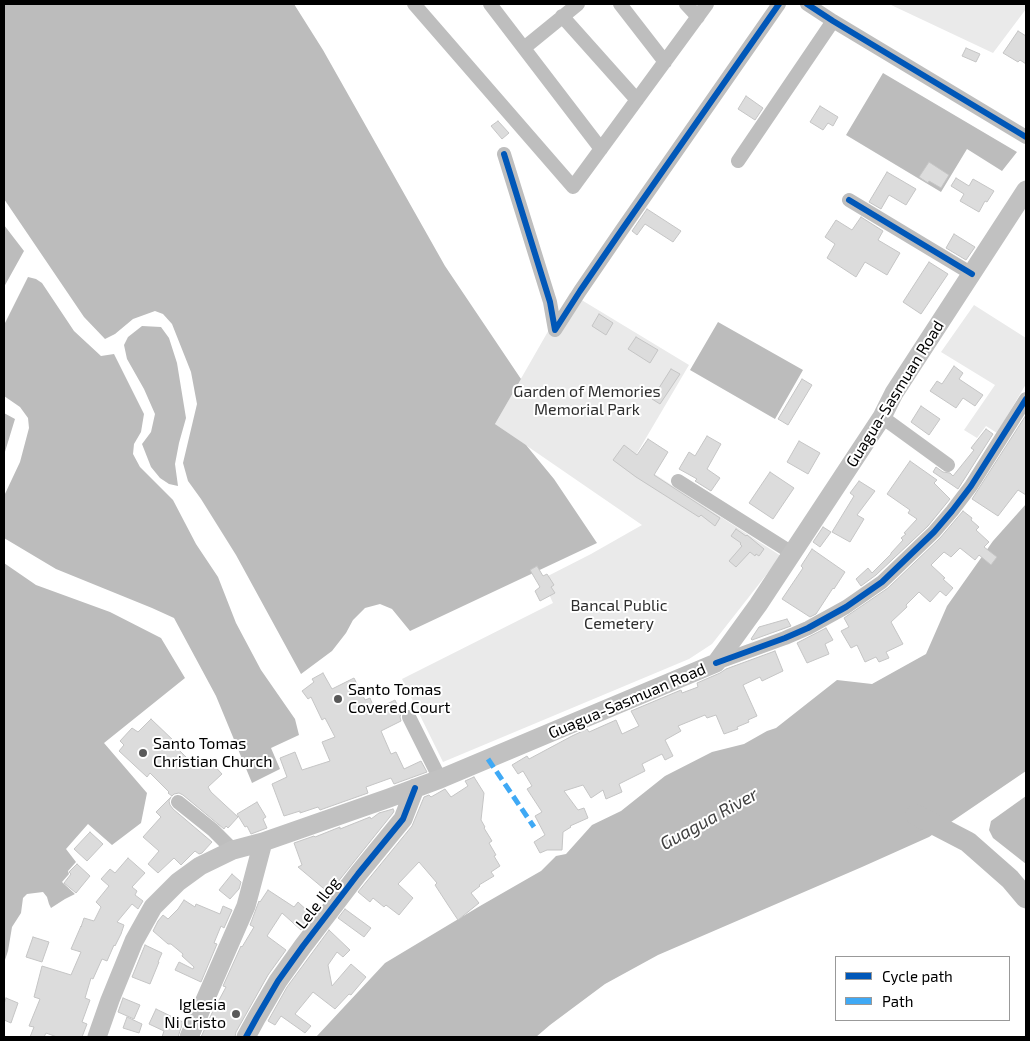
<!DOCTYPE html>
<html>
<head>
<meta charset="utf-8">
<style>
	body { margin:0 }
	#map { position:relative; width:1030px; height:1041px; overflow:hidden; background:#fff; font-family:"Exo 2",sans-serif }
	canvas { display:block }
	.frame { position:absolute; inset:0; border:5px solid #000; pointer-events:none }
	.legend { position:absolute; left:835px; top:956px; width:175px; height:65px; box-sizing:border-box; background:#fff; border:1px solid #999; margin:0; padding:6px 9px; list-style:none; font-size:15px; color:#000 }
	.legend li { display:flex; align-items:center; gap:10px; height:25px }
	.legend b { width:25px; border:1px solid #999 }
</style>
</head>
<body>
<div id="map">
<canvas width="1030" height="1041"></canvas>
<div class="frame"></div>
<ul class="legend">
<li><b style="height:6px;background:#0057b8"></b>Cycle path</li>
<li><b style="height:6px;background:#3fa9f5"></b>Path</li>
</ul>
</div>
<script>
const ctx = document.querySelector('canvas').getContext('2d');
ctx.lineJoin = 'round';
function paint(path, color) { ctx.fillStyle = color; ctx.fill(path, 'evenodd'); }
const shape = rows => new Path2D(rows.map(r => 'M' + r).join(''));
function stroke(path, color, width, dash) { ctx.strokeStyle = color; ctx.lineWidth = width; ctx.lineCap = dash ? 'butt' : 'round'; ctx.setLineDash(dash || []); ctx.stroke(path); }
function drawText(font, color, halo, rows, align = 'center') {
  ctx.font = font + ' "Exo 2",sans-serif'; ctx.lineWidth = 4; ctx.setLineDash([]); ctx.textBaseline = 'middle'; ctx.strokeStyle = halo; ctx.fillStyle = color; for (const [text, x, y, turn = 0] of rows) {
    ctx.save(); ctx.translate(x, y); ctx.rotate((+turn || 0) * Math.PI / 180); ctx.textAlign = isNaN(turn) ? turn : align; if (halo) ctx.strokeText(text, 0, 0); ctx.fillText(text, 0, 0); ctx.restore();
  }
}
paint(shape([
	[889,4,1026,4,1026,9,993,53],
	[570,293,689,365,633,460,781,556,712,644,689,659,443,762,402,679,553,603,542,579,591,554,642,525,495,424],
	[974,305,1026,338,1026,384,997,433,986,426,977,438,964,430,995,385,941,352]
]), '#eaeaea');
paint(shape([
	[4,4,294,4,323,50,445,266,521,379,495,424,526,445,554,479,597,543,410,631,392,609,380,604,365,608,353,620,346,633,332,651,301,674,236,555,201,499,188,481,183,463,197,404,191,372,172,324,163,314,155,311,133,319,115,334,105,339,84,317,4,199],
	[883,73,1017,152,1002,171,967,149,941,192,846,135],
	[4,225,24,251,4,287],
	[28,277,36,279,42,283,74,331,101,356,114,354,144,414,141,432,134,444,133,454,140,467,173,500,196,544,218,577,236,623,261,670,295,719,299,735,271,748,280,769,252,783,216,696,174,618,152,608,56,569,4,538,4,496,20,462,29,428,28,418,20,407,4,396,4,325],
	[718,322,803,370,775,419,690,370],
	[142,326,161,327,169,338,177,363,186,418,179,443,175,464,178,486,169,484,160,478,151,467,142,444,151,432,155,414,144,389,127,359,124,345,128,337],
	[4,413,15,419,4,455],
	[1026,504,1026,771,929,837,862,867,658,955,605,984,550,1025,536,1037,316,1037,385,963,480,906,541,871,556,856,566,854,592,825,621,811,665,776,712,752,744,744,767,731,776,728,837,680,872,684,926,654,947,606,993,541],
	[4,563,36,585,110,612,161,638,185,678,104,743,147,793,141,823,112,845,88,824,66,849,76,862,68,871,69,874,62,882,75,894,65,899,51,908,49,904,47,897,43,892,27,894,23,898,21,913,12,927,8,951,4,963],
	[1026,796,1026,864,993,838,989,830,991,821]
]), '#bcbcbc');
stroke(shape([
	[916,815,968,842,1010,879,1026,898]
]), '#bcbcbc', 21);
const building = shape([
	[1018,31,1026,36,1026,64,1020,60,1018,62,1003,53,1018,31],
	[966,48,980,54,976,62,962,56,966,48],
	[746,96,763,108,755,120,738,109,746,96],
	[820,106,838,117,833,126,828,123,823,130,810,122,820,106],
	[498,121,509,133,502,139,491,126,498,121],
	[929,162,949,175,941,188,929,181,928,183,919,177,929,162],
	[887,172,916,189,906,205,889,195,881,209,869,202,887,172],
	[956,178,969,186,973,179,994,191,987,202,985,201,979,212,960,201,964,194,951,186,956,178],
	[647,209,681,231,673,242,645,224,637,235,632,231,647,209],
	[861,217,883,231,878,240,900,253,887,275,865,262,856,277,827,258,835,244,825,237,836,220,852,230,861,217],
	[954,234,975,247,966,260,946,248,954,234],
	[929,262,948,274,921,314,903,302,929,262],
	[599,314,613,323,606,335,592,326,599,314],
	[636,337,658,350,650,363,628,349,636,337],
	[954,366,963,373,959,379,983,395,975,406,963,398,956,408,930,391,937,381,942,384,954,366],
	[671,369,680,374,660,404,652,399,671,369],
	[802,379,812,385,788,425,778,419,802,379],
	[921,406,940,419,929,435,911,422,921,406],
	[1026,415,1026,495,1018,490,998,516,972,499,1026,415],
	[986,429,993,434,958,489,933,472,936,467,943,472,950,473,953,476,974,450,971,448,986,429],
	[707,436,721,444,707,469,720,478,711,491,695,481,697,479,679,469,689,452,695,456,707,436],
	[648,439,668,452,654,475,720,518,715,526,701,515,699,517,636,477,613,460,624,445,637,455,648,439],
	[799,441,820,453,808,474,787,462,799,441],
	[910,461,937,480,934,483,950,499,928,526,876,575,861,586,856,579,868,568,872,573,891,554,891,553,903,540,901,538,906,534,904,533,917,519,908,513,910,510,887,494,910,461],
	[770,472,794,488,773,519,749,503,770,472],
	[859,481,875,491,857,515,864,519,850,542,832,532,854,496,850,493,859,481],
	[963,511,972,518,971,520,979,527,976,530,989,542,984,547,997,557,991,565,979,555,975,560,960,548,951,557,944,552,931,565,945,578,943,579,953,588,946,596,940,591,930,602,919,592,906,605,907,607,891,622,903,644,886,652,889,658,879,662,876,657,865,662,857,645,851,648,841,631,849,627,844,618,888,588,940,538,963,511],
	[823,527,831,532,820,547,813,542,823,527],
	[736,529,746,536,747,535,764,549,759,556,756,554,755,556,750,552,736,567,729,561,742,546,740,544,741,543,731,536,736,529],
	[812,549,845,572,834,589,833,588,816,614,810,617,782,599,803,568,801,566,812,549],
	[537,566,543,576,547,574,554,585,551,587,555,593,540,601,535,591,540,587,530,570,537,566],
	[787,619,791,626,752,640,751,639,759,627,787,619],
	[826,628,833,640,825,644,829,654,807,663,797,643,826,628],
	[775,651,783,671,762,681,760,677,743,685,757,716,748,720,749,722,737,727,738,729,724,734,716,715,707,718,705,715,678,726,681,731,665,740,673,756,665,760,662,754,642,764,645,771,619,784,622,792,606,799,603,790,591,798,583,785,564,791,578,810,584,808,588,818,570,826,571,827,563,832,562,850,547,850,540,853,534,842,545,835,535,816,542,812,527,789,532,786,523,771,518,774,512,765,527,756,529,759,572,736,587,729,589,732,616,720,622,734,639,726,631,711,681,690,682,693,698,687,697,683,720,673,726,669,775,651],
	[323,673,332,689,354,678,365,700,370,698,375,710,395,700,401,713,400,717,401,721,381,731,391,754,396,752,404,769,421,761,427,772,394,784,391,778,366,787,368,793,320,810,318,807,300,813,300,811,284,816,272,784,287,777,280,758,295,752,302,770,330,761,322,742,335,737,325,718,322,720,311,697,308,699,302,691,314,682,312,679,323,673],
	[151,719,174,741,172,743,198,769,209,760,222,774,208,787,211,792,238,817,228,828,226,826,224,829,183,795,179,793,174,794,172,796,168,793,169,792,150,773,147,777,119,751,124,745,120,741,132,728,138,732,151,719],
	[474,777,484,793,481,820,485,827,484,828,492,841,489,843,496,855,494,856,500,866,491,872,494,876,479,885,480,886,471,893,479,903,458,920,448,905,435,885,437,883,419,862,398,884,413,898,399,915,386,905,384,907,373,898,370,902,358,892,412,826,424,797,429,795,431,797,445,789,451,797,468,786,465,781,474,777],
	[171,797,169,801,170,805,173,809,212,842,202,853,199,854,195,851,181,865,174,858,158,873,148,864,159,851,143,837,161,817,156,812,171,797],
	[257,802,266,817,263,819,267,828,251,834,247,826,245,827,237,814,257,802],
	[393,809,394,811,393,813,329,893,298,867,302,865,294,843,314,836,315,837,340,827,340,829,370,817,371,819,379,813,393,809],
	[90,832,103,844,87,861,74,849,90,832],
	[128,858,145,873,132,887,137,891,135,895,143,901,138,909,132,904,117,922,124,925,121,934,115,946,114,945,107,961,102,959,93,979,91,978,85,998,90,1000,82,1022,87,1024,82,1037,57,1037,46,1033,44,1037,30,1037,34,1027,29,1026,40,999,34,997,42,966,71,975,81,952,71,949,81,926,81,927,84,918,94,921,101,907,96,902,109,886,101,879,110,869,115,873,128,858],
	[77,864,90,876,76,893,64,883,71,874,69,872,77,864],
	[232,874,241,882,239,889,230,899,219,890,232,874],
	[268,890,294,907,298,902,312,915,301,930,282,913,267,936,286,950,268,975,236,1032,235,1037,201,1037,212,1013,226,987,223,986,241,946,242,947,254,927,250,925,259,901,260,902,268,890],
	[184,900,195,907,196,904,220,914,223,906,232,910,224,928,221,926,214,943,217,944,201,982,175,970,179,962,193,969,194,967,182,956,183,954,171,944,168,944,153,931,158,921,163,915,168,919,178,909,184,900],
	[345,909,371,928,364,937,338,918,345,909],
	[329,930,350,950,343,957,337,952,328,965,332,986,351,964,366,977,351,995,349,994,335,1009,313,992,295,1014,311,1026,305,1033,281,1016,275,1025,268,1021,287,987,329,930],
	[33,937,49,942,42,962,26,957,33,937],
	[145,945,162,953,158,962,159,962,150,984,132,977,145,945],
	[6,998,18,1003,11,1023,4,1020,4,1004,6,998],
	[123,998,140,1005,134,1019,118,1012,123,998],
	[156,1009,183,1022,178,1037,162,1037,164,1031,149,1024,156,1009],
	[127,1017,142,1024,139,1033,123,1028,127,1017]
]);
paint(building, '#dcdcdc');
stroke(building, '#c5c5c5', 1);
stroke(shape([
	[414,4,573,187,707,4],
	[490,4,601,149],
	[620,4,665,62],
	[686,4,698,17],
	[807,4,833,21,1026,137],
	[562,16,637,100],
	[524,48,578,4],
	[504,154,550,302,555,330,580,291,621,231,779,4],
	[738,161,833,21],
	[849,200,972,274],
	[882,417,948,465],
	[678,481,792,553],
	[716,663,785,638,808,628,846,607,882,582,934,532,952,511,971,486,1026,399],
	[409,717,440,779],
	[178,802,213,830,233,850]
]), '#bebebe', 14);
stroke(shape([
	[97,1037,110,1000,134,941,153,907,178,882,200,866,233,850,263,842,389,798,440,779,716,663,758,605,882,417,894,393,1026,190],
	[189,1037,246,906,263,842],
	[246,1037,257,1017,278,981,303,946,358,874,403,819,415,788]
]), '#c1c1c1', 19);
stroke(shape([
	[488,759,534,827]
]), '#3fa9f5', 5, [10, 5]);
stroke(shape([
	[807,4,833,21,1026,137],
	[504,154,550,302,555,330,580,291,621,231,779,4],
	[849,200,972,274],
	[716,663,785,638,808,628,846,607,882,582,934,532,952,511,971,486,1026,399],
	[246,1037,257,1017,278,981,303,946,358,874,403,819,415,788]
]), '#0057b8', 6);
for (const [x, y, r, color] of [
	[338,699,5,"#595959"],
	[143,753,5,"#595959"],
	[236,1014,5,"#595959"]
]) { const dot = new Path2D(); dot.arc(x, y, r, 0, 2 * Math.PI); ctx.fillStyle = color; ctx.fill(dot); stroke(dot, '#fff', 2); }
drawText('16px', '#2f2f2f', '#fff', [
	["Garden of Memories",587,392],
	["Memorial Park",587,410],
	["Bancal Public",619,606],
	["Cemetery",619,624]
]);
drawText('16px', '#000', '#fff', [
	["Guagua-Sasmuan Road",895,394,-58],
	["Guagua-Sasmuan Road",627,701,-23],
	["Lele Ilog",318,903,-52]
]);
drawText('16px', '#000', '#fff', [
	["Santo Tomas",348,690],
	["Covered Court",348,708],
	["Santo Tomas",153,744],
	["Christian Church",153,762],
	["Iglesia",226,1005,"right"],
	["Ni Cristo",226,1023,"right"]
], 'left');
drawText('italic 18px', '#404040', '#fff', [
	["Guagua River",709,819,-29]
]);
</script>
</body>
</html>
